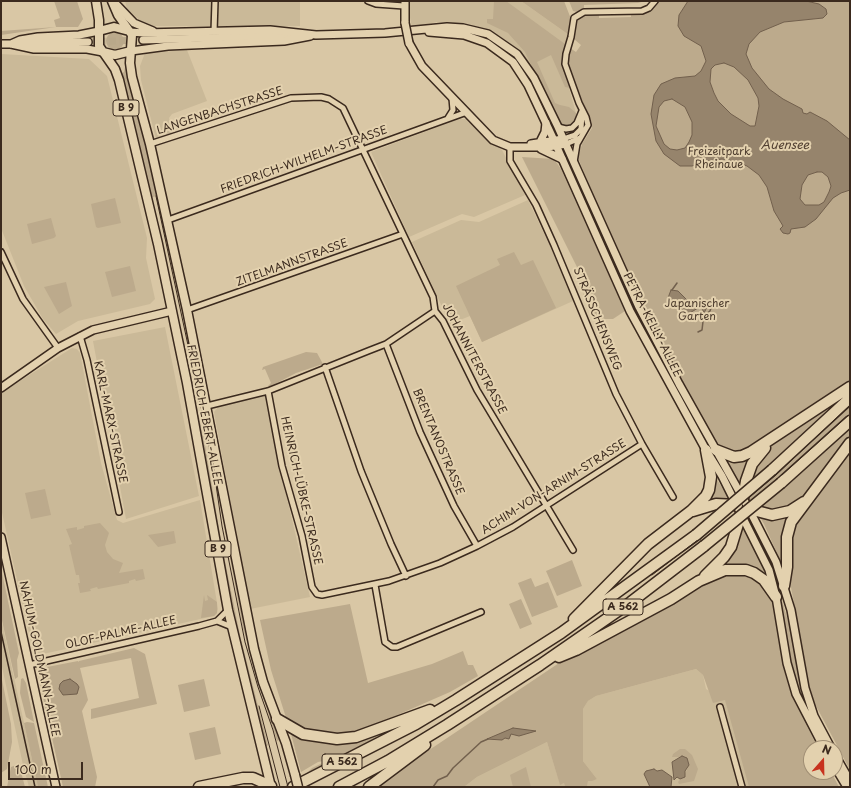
<!DOCTYPE html>
<html>
<head>
<meta charset="utf-8">
<style>
	body { margin:0 }
	#map { position:relative; width:851px; height:788px; overflow:hidden; background:#d9c7a5; font-family:"Playpen Sans",sans-serif }
	canvas { display:block }
	.frame { position:absolute; inset:0; border:2px solid #3b2a1e; pointer-events:none }
	.north { position:absolute; left:803px; top:740px; width:40px; height:40px; box-sizing:border-box; background:#e3d1ae; border:1px solid #a08e74; border-radius:50%; rotate:20deg; font-size:11px; font-weight:700; line-height:16px; text-align:center; color:#3b2a1e }
	.north::after { content:''; display:block; margin:auto; width:14px; height:18px; background:#c8321e; clip-path:polygon(50% 0,100% 100%,50% 72%,0 100%) }
	.scale { position:absolute; left:8px; top:762px; width:75px; height:18px; box-sizing:border-box; border:2px solid #3b2a1e; border-top:0; padding-left:5px; font-size:12px; line-height:14px; white-space:nowrap; color:#3b2a1e; -webkit-text-stroke:3px #e3d1ae; paint-order:stroke }
</style>
</head>
<body>
<div id="map">
<canvas width="851" height="788"></canvas>
<div class="frame"></div>
<div class="north">N</div>
<div class="scale">100 m</div>
</div>
<script>
const ctx = document.querySelector('canvas').getContext('2d');
ctx.lineJoin = 'round';
function paint(path, color) { ctx.fillStyle = color; ctx.fill(path, 'evenodd'); }
const shape = rows => new Path2D(rows.map(r => 'M' + r).join(''));
function stroke(path, color, width, dash) { ctx.strokeStyle = color; ctx.lineWidth = width; ctx.lineCap = dash ? 'butt' : 'round'; ctx.setLineDash(dash || []); ctx.stroke(path); }
function drawText(font, color, halo, rows, align = 'center') {
  ctx.font = font + ' "Playpen Sans",sans-serif'; ctx.lineWidth = 4; ctx.setLineDash([]); ctx.textBaseline = 'middle'; ctx.strokeStyle = halo; ctx.fillStyle = color; for (const [text, x, y, turn = 0] of rows) {
    ctx.save(); ctx.translate(x, y); ctx.rotate((+turn || 0) * Math.PI / 180); ctx.textAlign = isNaN(turn) ? turn : align; if (halo) ctx.strokeText(text, 0, 0); ctx.fillText(text, 0, 0); ctx.restore();
  }
}
paint(shape([
	[125,1,300,1,300,26,146,26,127,9],
	[376,1,521,1,569,35,565,44,563,59,564,70,577,117,560,125,534,72,514,47,498,36,470,24,437,22,412,27,407,4,379,3],
	[187,50,207,101,172,114,169,118,173,134,156,139,141,80,140,66,145,53],
	[1,54,89,59,107,76,147,238,146,258,155,299,150,304,78,321,56,334,43,319,24,286,1,228],
	[459,119,467,119,502,150,525,195,474,217,462,214,409,237,371,152],
	[528,200,550,246,573,301,482,342,470,316,450,324,412,242,461,220,479,222],
	[165,327,199,496,126,519,93,341],
	[72,348,77,349,80,353,101,463,117,520,123,523,200,500,218,609,217,613,214,616,43,654,33,651,1,508,1,393],
	[263,395,266,397,280,468,310,597,250,609,214,412,219,406],
	[1,618,24,723,38,787,29,787,23,765,1,662],
	[696,669,703,675,706,689,725,700,808,787,587,787,588,780,597,779,583,761,583,709,588,701,596,696],
	[547,742,560,784,564,783,565,787,464,787,477,777]
]), '#cab998');
paint(shape([
	[54,1,77,1,83,19,78,27,56,27,1,35,1,31,56,27,54,20,60,18],
	[494,1,506,1,565,44,563,59,564,70,570,88,565,87,551,55,537,62,555,103,560,105,569,107,576,113,576,120,572,126,564,127,560,125,525,52,508,33,487,23,487,19,493,19],
	[521,1,564,1,571,19,569,35],
	[569,1,645,1,638,3,584,5,584,11,577,12,573,11],
	[657,1,850,1,850,770,815,704,810,689,790,582,764,524,725,459,648,318,612,240,578,158,582,144,592,128,592,123,568,68,570,48,576,52,581,45,574,39,576,20,581,16,599,14,599,18,631,17,631,14,651,9],
	[457,30,486,37,516,58,530,76,557,131,554,132,532,84,516,60,493,43],
	'106 41a9 9 0 1 1 18 0a9 9 0 1 1-18 0Z',
	[126,62,140,127,147,146,158,196,152,197,164,249,162,249,142,165,143,160,122,73,124,72],
	[565,153,631,297,632,307,562,154],
	[522,157,554,159,561,169,625,311,613,319,604,319,596,316,591,310,583,294,589,292,590,280,581,275],
	[115,198,121,223,98,228,96,227,91,204],
	[51,218,56,236,54,238,32,244,27,224],
	[514,252,521,265,533,260,556,308,482,342,456,286,500,265,497,259],
	[130,266,136,291,112,297,105,272],
	[66,282,72,306,59,314,44,287],
	[184,343,206,450,222,546,240,635,268,745,265,747,236,636,182,344],
	[306,352,317,353,323,364,296,373,271,386,268,386,271,383,265,369,262,370,263,367],
	[716,478,728,497,724,500,707,502,715,486],
	[45,489,51,515,31,519,25,493],
	[221,496,238,583,282,739,277,741,261,691,243,628,219,497],
	[100,523,109,533,105,545,107,552,113,559,123,563,119,573,143,569,145,579,136,581,135,579,129,581,129,583,98,589,97,587,90,589,91,591,80,593,78,583,80,583,79,575,76,575,69,545,72,544,66,529,77,527,77,530,84,528,84,526],
	[742,526,758,554,765,571,764,573,745,565,722,565],
	[174,531,176,543,158,547,148,535],
	[757,539,766,556,777,583,791,631,800,684,814,721,801,697,793,676],
	[572,560,582,586,557,596,546,571],
	[1,568,19,653,17,660,18,677,15,679,1,616],
	[745,574,761,581,770,596,774,608,785,674,791,694,818,748,811,748,811,772,831,772,839,787,749,787,725,700,713,703,703,675,696,669,596,696,588,701,583,709,583,761,597,779,592,781,588,781,587,787,565,787,564,783,560,785,547,742,477,777,464,787,374,787,568,657,706,584,725,575],
	[531,578,535,587,548,582,558,607,532,617,518,583],
	[204,595,205,601,208,600,207,595,217,602,217,613,214,616,201,618],
	[521,599,532,624,520,629,509,604],
	[350,604,368,683,432,664,463,651,468,665,473,665,478,676,450,692,356,733,317,735,288,724,271,670,260,620],
	[134,648,145,654,157,704,91,719,91,709,139,698,131,658,80,668,88,700,82,711,97,777,95,787,63,787,40,684,47,667,78,661,79,662,79,661],
	[1,675,11,724,12,742,7,769,1,773],
	[23,678,26,683,34,722,26,717,20,693,21,679],
	[204,679,210,706,184,712,178,685],
	[27,722,34,723,48,787,38,787,24,723],
	[401,726,307,776,306,774,312,768,329,760,318,762,301,772,291,734,292,733,310,739],
	[215,727,221,754,195,760,189,733],
	[680,749,685,749,692,755,698,769,694,781,679,784,678,782,685,774,688,767,681,757,672,757,673,754],
	[19,764,25,787,7,787,11,767],
	[526,767,531,787,513,787,510,775]
]), '#bcaa8c');
const water = shape([
	[688,1,806,1,819,4,826,9,827,14,823,18,784,22,760,32,749,44,746,54,752,68,769,89,783,99,802,109,803,113,807,114,810,112,827,121,850,140,850,190,841,193,833,198,816,219,805,227,791,229,790,233,788,234,783,233,780,229,783,226,774,211,767,187,759,175,747,166,734,161,722,159,707,161,692,166,680,166,664,154,656,141,651,114,654,95,661,84,675,78,695,76,701,71,706,61,701,46,684,36,678,26,679,15,688,1],
	[724,63,734,67,748,80,758,98,759,106,755,126,750,126,731,114,718,101,714,93,710,82,711,69,715,65,724,63],
	[672,99,685,107,692,122,692,135,689,142,685,148,677,150,670,149,664,144,656,126,659,107,664,101,672,99],
	[817,172,822,172,828,177,831,186,829,192,824,202,819,205,805,205,800,199,802,185,808,175,817,172],
	[671,290,678,291,689,302,696,300,695,303,699,304,704,300,712,301,712,305,707,307,704,313,702,308,698,308,688,314,683,312,680,305,675,305,668,298,671,290],
	[70,679,77,684,79,687,77,694,63,695,59,689,60,684,63,681,70,679],
	[513,728,536,731,519,736,511,734,509,739,505,738,502,740,487,739,513,728],
	[682,756,687,758,689,765,685,771,685,777,680,779,677,777,674,780,672,762,682,756],
	[654,769,657,771,662,770,672,777,671,787,650,787,644,774,646,771,654,769]
]);
paint(water, '#96846c');
stroke(water, '#72604d', 1);
stroke(shape([
	[672,290,677,283],
	[703,316,710,311,712,305],
	[698,332,702,330,704,313],
	[433,787,438,780,447,776,453,768,481,742,488,739]
]), '#72604d', 1.5);
stroke(shape([
	[88,42,143,40]
]), '#b9a88a', 7, [7, 3.5]);
const minor = shape([
	[368,1,376,4,404,6],
	[214,32,215,1],
	[448,118,453,110,452,98],
	[558,127,566,129,572,128,577,123,582,111],
	[563,139,575,135,581,129,582,113],
	[150,144,291,98,321,97,329,99,343,108,433,297,435,311,443,321,477,390,573,550],
	[566,144,580,138],
	[510,147,510,161,536,205,554,245,616,394,642,444,673,497],
	[574,162,577,144,588,125,586,117,579,103,565,64,566,54,571,37,574,18,584,12,642,11,649,8,655,1],
	[168,220,467,112],
	[1,252,23,299,58,348],
	[187,310,403,234],
	[80,336,87,360,119,512],
	[386,344,420,432,454,506,477,546],
	[325,367,361,471,391,544,406,576],
	[268,391,282,466,302,536,312,587,317,594,322,595,389,581,440,563,477,546,513,527,642,444],
	[207,406,268,391,368,351,386,344,435,311],
	[375,585,385,642,392,647,397,647,481,612],
	[217,621,232,627],
	[29,665,199,626,217,621,228,610],
	[720,707,742,787]
]);
const tertiary = shape([
	[405,1,405,23],
	[143,40,298,35],
	[409,43,422,66,493,140,510,147,548,147,566,144],
	[1,44,88,42],
	[11,44,34,49,87,49,103,52],
	[11,44,20,40,38,37,79,35,99,31],
	[540,142,545,132,546,123],
	[531,144,563,139],
	[541,149,562,159]
]);
const secondary = shape([
	[114,2,134,23,153,31],
	[130,32,144,33,270,30,316,35,385,33,447,27,463,28,488,34,517,54,534,78,558,127,639,307,679,384,749,509,776,562,791,610,805,688,814,716,831,748],
	[429,32,464,35,487,43,513,62,528,85,552,136,630,311,706,450,722,476,769,570,776,597,787,663,796,694,824,748],
	[131,51,168,46,284,41,310,36],
	[1,388,58,348,93,330,172,311],
	[1,537,56,787],
	[835,755,850,781],
	[835,767,847,787]
]);
const primary = shape([
	[96,1,99,20,99,46,115,69,119,80,158,244,187,383,228,610,271,787],
	[112,1,118,15,132,35,130,63,132,77,150,144,187,310,254,649,263,682,286,743,295,775],
	[99,31,114,27,129,31],
	[103,52,115,55,131,51]
]);
const motorway = shape([
	[716,450,734,457,742,456,751,452,850,387],
	[772,470,850,398],
	[781,483,850,421],
	[743,499,746,481,752,464,765,448],
	[749,509,772,515,790,511,804,502],
	[693,511,716,504,737,505],
	[705,576,724,557,731,547,741,514],
	[784,586,787,567,787,537,791,522,850,443],
	[574,619,648,544,691,511,706,496,709,490,711,477,706,450],
	[559,657,576,650,671,599,699,581,725,570,746,570,754,573,764,580,776,597],
	[277,719,303,734,337,739,356,737,430,710],
	[199,787,243,778,253,778,271,786],
	[293,787,416,724,456,700,561,633,696,535],
	[339,787,388,761,447,725,540,665,631,602,704,546],
	[369,787,425,745]
]);
stroke(minor, '#3b2a1e', 8);
stroke(tertiary, '#3b2a1e', 10);
stroke(secondary, '#3b2a1e', 10);
stroke(primary, '#3b2a1e', 11);
stroke(motorway, '#3b2a1e', 13);
stroke(minor, '#e3d1ae', 5);
stroke(tertiary, '#e3d1ae', 7);
stroke(secondary, '#e3d1ae', 7);
stroke(primary, '#e3d1ae', 8);
stroke(motorway, '#e3d1ae', 10);
stroke(shape([
	[156,196,212,457,222,526,245,642,258,687,273,730,288,787],
	[782,475,850,414],
	[652,575,699,539,776,475,850,405],
	[259,706,280,787]
]), '#3b2a1e', 1);
stroke(shape([
	[1,632,35,787]
]), '#3b2a1e', 1.5);
const tertiaryBridge = shape([
	[405,23,409,43]
]);
const primaryBridge = shape([
	[295,775,298,787]
]);
const motorwayBridge = shape([
	[696,535,772,470],
	[704,546,781,483]
]);
stroke(tertiaryBridge, '#3b2a1e', 10, []);
stroke(primaryBridge, '#3b2a1e', 11, []);
stroke(motorwayBridge, '#3b2a1e', 13, []);
stroke(tertiaryBridge, '#e3d1ae', 7);
stroke(primaryBridge, '#e3d1ae', 8);
stroke(motorwayBridge, '#e3d1ae', 10);
for (const [x, y, w] of [
	[126,108,26],
	[218,549,26],
	[623,607,40],
	[342,762,40]
]) { const box = new Path2D(); box.roundRect(x - w / 2, y - 8, w, 16, 3); ctx.fillStyle = '#e3d1ae'; ctx.fill(box); stroke(box, '#3b2a1e', 1); }
drawText('bold 10px', '#3b2a1e', null, [
	["B 9",126,108],
	["B 9",218,549],
	["A 562",623,607],
	["A 562",342,762]
]);
drawText('11px', '#3b2a1e', '#e3d1ae', [
	["LANGENBACHSTRASSE",220,111,-18],
	["FRIEDRICH-WILHELM-STRASSE",304,160,-20],
	["ZITELMANNSTRASSE",292,263,-20],
	["STRÄSSCHENSWEG",597,319,68],
	["PETRA-KELLY-ALLEE",652,325,63],
	["JOHANNITERSTRASSE",474,359,62],
	["FRIEDRICH-EBERT-ALLEE",204,415,79],
	["KARL-MARX-STRASSE",110,422,78],
	["BRENTANOSTRASSE",438,442,67],
	["ACHIM-VON-ARNIM-STRASSE",554,487,-32],
	["HEINRICH-LÜBKE-STRASSE",301,491,77],
	["OLOF-PALME-ALLEE",121,633,-13],
	["NAHUM-GOLDMANN-ALLEE",39,659,78]
]);
drawText('11px', '#4e3d2e', '#e3d1ae', [
	["Freizeitpark",719,152],
	["Rheinaue",719,165],
	["Japanischer",697,304],
	["Garten",697,317]
]);
drawText('italic 12px', '#524032', '#e3d1ae', [
	["Auensee",785,146]
]);
</script>
</body>
</html>
